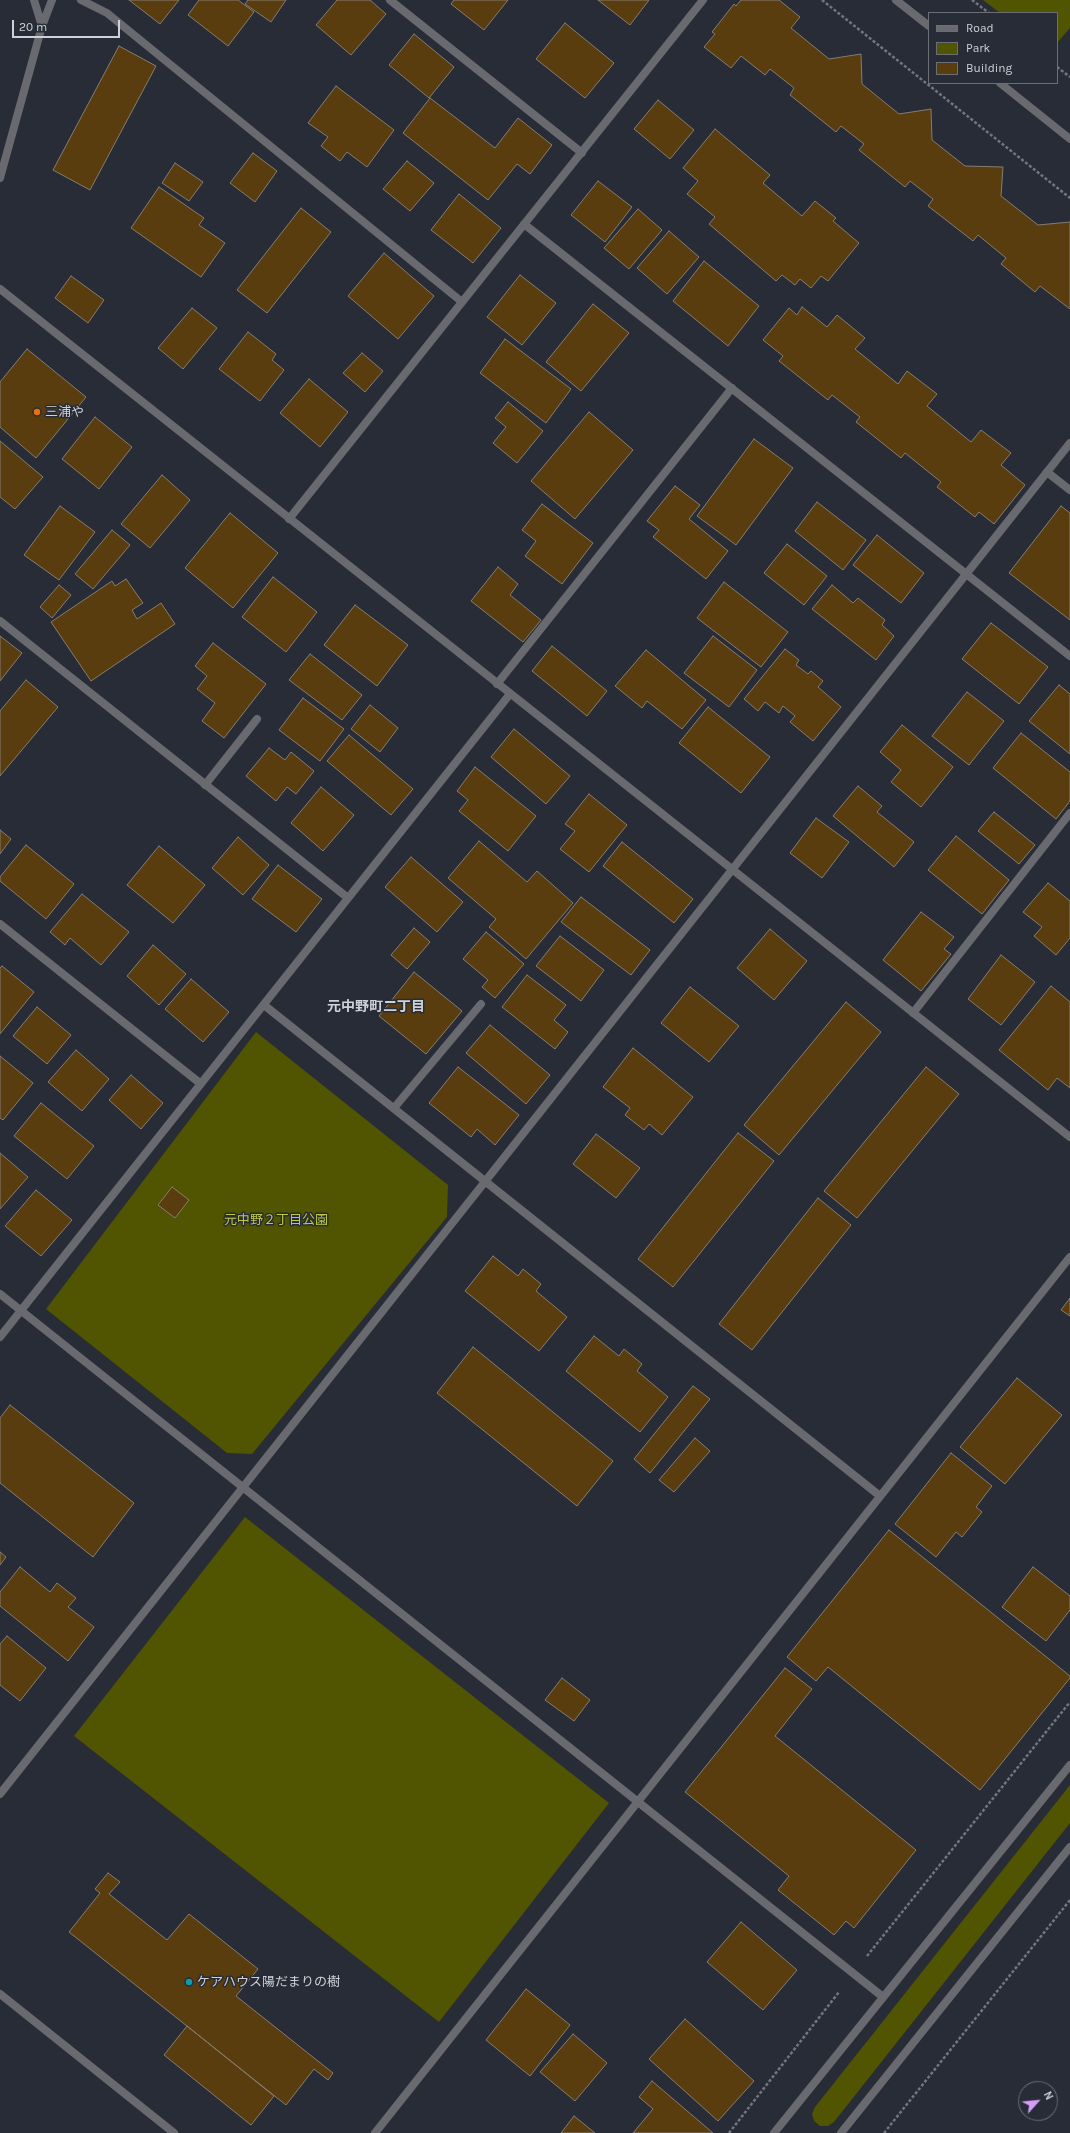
<!DOCTYPE html>
<html>
<head>
<meta charset="utf-8">
<style>
	body { margin:0 }
	#map { position:relative; width:1070px; height:2133px; overflow:hidden; background:#272c36; font-family:Karla,sans-serif }
	canvas { display:block }
	.legend { position:absolute; left:928px; top:12px; width:130px; height:72px; box-sizing:border-box; background:#272c36; border:1px solid #6a6e77; margin:0; padding:5px 7px; list-style:none; font-size:12px; color:#ced2d8 }
	.legend li { display:flex; align-items:center; gap:8px; height:20px }
	.legend b { width:20px; border:1px solid #6a6e77 }
	.north { position:absolute; left:1018px; top:2081px; width:40px; height:40px; box-sizing:border-box; background:#272c36; border:1px solid #6a6e77; border-radius:50%; rotate:63deg; font-size:11px; font-weight:700; line-height:16px; text-align:center; color:#ced2d8 }
	.north::after { content:''; display:block; margin:auto; width:14px; height:18px; background:#d79bf9; clip-path:polygon(50% 0,100% 100%,50% 72%,0 100%) }
	.scale { position:absolute; left:12px; top:20px; width:108px; height:18px; box-sizing:border-box; border:2px solid #ced2d8; border-top:0; padding-left:5px; font-size:12px; line-height:14px; white-space:nowrap; color:#ced2d8; -webkit-text-stroke:3px #272c36; paint-order:stroke }
</style>
</head>
<body>
<div id="map">
<canvas width="1070" height="2133"></canvas>
<ul class="legend">
<li><b style="height:5px;background:#686a6f"></b>Road</li>
<li><b style="height:11px;background:#515502"></b>Park</li>
<li><b style="height:11px;background:#5a3d0e"></b>Building</li>
</ul>
<div class="north">N</div>
<div class="scale">20 m</div>
</div>
<script>
const ctx = document.querySelector('canvas').getContext('2d');
ctx.lineJoin = 'round';
function paint(path, color) { ctx.fillStyle = color; ctx.fill(path, 'evenodd'); }
const shape = rows => new Path2D(rows.map(r => 'M' + r).join(''));
function stroke(path, color, width, dash) { ctx.strokeStyle = color; ctx.lineWidth = width; ctx.lineCap = dash ? 'butt' : 'round'; ctx.setLineDash(dash || []); ctx.stroke(path); }
function drawText(font, color, halo, rows, align = 'center') {
  ctx.font = font + ' Karla,"Noto Sans JP",sans-serif'; ctx.lineWidth = 3; ctx.setLineDash([]); ctx.textBaseline = 'middle'; ctx.strokeStyle = halo; ctx.fillStyle = color; for (const [text, x, y, turn = 0] of rows) {
    ctx.save(); ctx.translate(x, y); ctx.rotate((+turn || 0) * Math.PI / 180); ctx.textAlign = isNaN(turn) ? turn : align; if (halo) ctx.strokeText(text, 0, 0); ctx.fillText(text, 0, 0); ctx.restore();
  }
}
paint(shape([
	[983,0,1070,0,1070,28,1057,43,1057,13,1000,13],
	[256,1032,448,1185,447,1217,252,1454,227,1453,46,1309],
	[245,1517,609,1803,439,2022,74,1736],
	[1070,1785,1070,1823,834,2122,828,2126,820,2126,814,2121,812,2114,815,2107]
]), '#515502');
const building = shape([
	[129,0,179,0,160,24,129,0],
	[199,0,238,0,254,12,228,46,188,15,199,0],
	[248,0,286,0,271,22,245,4,248,0],
	[337,0,370,0,386,14,351,55,316,25,337,0],
	[454,0,508,0,484,30,451,4,454,0],
	[598,0,649,0,630,25,598,0],
	[741,0,779,0,800,17,791,28,829,59,861,54,862,84,899,114,931,109,932,140,965,166,1003,167,1001,196,1038,225,1070,222,1070,309,1040,286,1035,292,1001,264,1006,258,978,235,973,241,928,206,933,199,910,181,905,187,859,150,864,144,841,126,836,132,790,95,794,88,770,69,765,75,741,56,731,68,704,47,715,34,712,32,734,4,736,6,741,0],
	[565,23,614,63,585,98,536,59,565,23],
	[414,34,454,67,429,98,389,65,414,34],
	[119,46,156,66,90,190,53,170,119,46],
	[336,86,394,130,367,167,347,152,340,161,321,146,328,137,308,123,336,86],
	[430,98,495,148,518,118,552,145,530,174,517,164,488,200,403,133,430,98],
	[658,100,694,130,670,159,634,129,658,100],
	[715,129,770,175,763,183,802,216,815,201,836,218,833,221,859,243,828,281,821,276,811,288,800,279,795,285,782,275,776,281,709,224,715,217,687,194,698,181,683,168,715,129],
	[253,153,277,171,255,202,230,183,253,153],
	[407,161,434,183,410,211,383,189,407,161],
	[175,163,203,182,189,201,162,183,175,163],
	[598,181,632,207,605,242,571,215,598,181],
	[159,187,204,218,199,225,225,243,201,277,131,228,159,187],
	[459,194,501,228,473,263,431,230,459,194],
	[301,208,331,232,267,313,237,290,301,208],
	[638,209,662,230,629,269,604,248,638,209],
	[669,231,699,257,667,294,637,268,669,231],
	[384,253,434,296,398,339,348,296,384,253],
	[704,261,759,306,728,346,673,301,704,261],
	[520,275,556,303,522,345,487,317,520,275],
	[71,276,104,300,88,323,55,298,71,276],
	[593,304,629,333,581,391,546,362,593,304],
	[802,307,827,327,837,315,865,338,855,349,898,384,907,371,937,394,927,406,971,442,981,430,1011,453,1001,465,1025,485,994,524,979,512,975,517,937,487,941,482,905,453,901,458,856,422,860,417,832,395,828,400,779,361,783,356,763,340,789,308,797,315,802,307],
	[192,308,217,328,183,369,158,348,192,308],
	[248,332,276,354,272,360,284,370,260,401,219,369,248,332],
	[505,339,571,389,546,423,480,373,505,339],
	[27,349,86,397,36,458,0,427,0,382,27,349],
	[362,353,383,371,365,392,343,373,362,353],
	[309,379,348,412,320,447,280,413,309,379],
	[508,402,543,431,517,463,493,443,506,427,495,418,508,402],
	[589,412,633,450,575,519,531,481,589,412],
	[95,417,132,447,99,489,62,459,95,417],
	[754,439,793,468,736,545,697,516,754,439],
	[0,441,43,477,15,509,0,497,0,441],
	[162,475,190,500,150,548,121,524,162,475],
	[675,486,700,505,689,519,728,551,706,579,653,537,659,530,647,521,675,486],
	[817,502,866,540,843,570,795,531,817,502],
	[542,504,593,543,562,584,525,556,536,541,522,530,542,504],
	[60,506,95,532,59,580,24,555,60,506],
	[1061,506,1070,513,1070,620,1009,573,1061,506],
	[230,513,278,553,233,608,185,568,230,513],
	[112,530,130,545,93,589,75,574,112,530],
	[877,535,924,573,901,603,853,565,877,535],
	[787,544,827,576,804,605,764,573,787,544],
	[498,567,518,584,510,595,541,620,523,642,471,601,498,567],
	[273,577,317,612,286,652,242,617,273,577],
	[126,579,143,603,132,610,137,619,161,603,175,624,91,681,51,622,112,581,115,586,126,579],
	[724,582,788,632,761,667,697,618,724,582],
	[59,585,71,595,52,618,40,607,59,585],
	[832,585,853,603,858,598,885,620,882,625,894,636,876,660,812,609,832,585],
	[355,605,408,645,377,686,324,645,355,605],
	[991,623,1048,667,1019,704,962,659,991,623],
	[0,636,22,653,0,681,0,636],
	[713,636,757,670,729,707,684,673,713,636],
	[213,643,266,684,224,738,202,721,215,703,197,689,207,676,195,666,213,643],
	[552,646,607,691,587,716,532,671,552,646],
	[785,649,799,660,796,665,808,674,811,671,823,681,818,687,841,707,813,741,790,722,795,716,783,706,779,713,765,702,758,711,744,699,785,649],
	[646,650,706,700,682,729,647,701,642,708,615,686,646,650],
	[310,654,362,695,342,720,289,680,310,654],
	[26,680,58,707,0,776,0,711,26,680],
	[1059,685,1070,694,1070,754,1029,721,1059,685],
	[967,692,1004,721,969,765,932,736,967,692],
	[303,698,344,729,320,761,279,730,303,698],
	[370,705,398,728,380,752,351,729,370,705],
	[708,707,770,757,741,793,679,743,708,707],
	[902,725,953,767,921,807,891,782,901,770,880,752,902,725],
	[514,729,570,776,546,804,491,757,514,729],
	[1021,733,1070,772,1070,801,1056,819,993,768,1021,733],
	[349,735,413,789,391,815,327,761,349,735],
	[269,748,285,760,291,752,314,771,296,794,287,787,276,801,246,776,269,748],
	[475,767,536,816,508,851,459,811,468,800,457,791,475,767],
	[858,786,882,806,877,812,914,842,894,867,833,816,858,786],
	[321,787,354,815,323,851,291,823,321,787],
	[589,794,627,825,589,872,560,849,575,831,565,824,589,794],
	[994,812,1035,845,1019,864,978,831,994,812],
	[816,818,849,842,822,878,790,853,816,818],
	[0,830,11,839,0,854,0,830],
	[956,836,1009,880,982,914,928,870,956,836],
	[238,837,269,865,243,895,212,868,238,837],
	[479,841,527,882,537,871,573,903,526,959,489,927,496,919,448,878,479,841],
	[622,842,693,899,674,923,603,866,622,842],
	[26,845,74,884,46,919,0,881,0,877,26,845],
	[159,846,205,885,173,923,127,885,159,846],
	[411,857,463,902,437,932,385,887,411,857],
	[278,865,322,899,296,932,252,899,278,865],
	[1048,883,1070,901,1070,938,1056,955,1034,936,1042,927,1023,912,1048,883],
	[82,894,129,932,101,965,70,938,65,945,50,932,82,894],
	[581,897,650,950,631,975,561,922,581,897],
	[921,912,954,937,944,949,951,954,921,991,883,960,921,912],
	[414,928,430,942,407,969,391,955,414,928],
	[770,929,807,961,774,1000,737,968,770,929],
	[486,932,524,964,495,998,482,987,488,980,463,959,486,932],
	[560,936,604,970,581,1001,536,966,560,936],
	[153,945,186,974,159,1005,127,976,153,945],
	[1001,955,1035,982,1001,1025,968,999,1001,955],
	[2,966,34,992,0,1034,0,968,2,966],
	[414,972,462,1011,426,1054,379,1016,414,972],
	[527,975,566,1005,554,1020,568,1032,555,1049,502,1007,527,975],
	[191,979,229,1012,203,1042,165,1009,191,979],
	[1051,986,1070,1002,1070,1088,1057,1078,1048,1090,999,1050,1051,986],
	[690,987,739,1026,709,1062,661,1023,690,987],
	[846,1002,881,1032,779,1155,744,1125,846,1002],
	[37,1007,71,1035,47,1064,13,1036,37,1007],
	[490,1025,550,1075,526,1104,466,1053,490,1025],
	[633,1048,693,1097,662,1135,649,1124,644,1130,625,1115,630,1108,603,1087,633,1048],
	[76,1050,109,1079,82,1111,48,1082,76,1050],
	[0,1056,33,1083,3,1120,0,1118,0,1056],
	[458,1067,519,1115,495,1145,477,1129,471,1137,429,1103,458,1067],
	[926,1067,959,1094,857,1218,824,1191,926,1067],
	[131,1075,163,1103,141,1129,109,1100,131,1075],
	[41,1103,94,1146,67,1179,14,1136,41,1103],
	[738,1133,774,1161,673,1287,638,1259,738,1133],
	[596,1134,640,1168,616,1198,573,1164,596,1134],
	[0,1153,28,1177,0,1209,0,1153],
	[172,1187,189,1200,175,1218,158,1205,172,1187],
	[36,1190,72,1220,41,1256,5,1226,36,1190],
	[818,1198,851,1225,752,1350,719,1324,818,1198],
	[493,1256,518,1276,523,1269,541,1284,536,1291,567,1317,539,1351,465,1291,493,1256],
	[1070,1298,1070,1316,1061,1310,1070,1298],
	[594,1336,619,1356,624,1349,642,1364,637,1371,668,1397,640,1432,566,1371,594,1336],
	[473,1347,613,1461,577,1506,437,1393,473,1347],
	[1017,1378,1062,1415,1005,1484,960,1447,1017,1378],
	[693,1386,710,1399,650,1473,634,1459,693,1386],
	[10,1405,134,1503,93,1557,0,1483,0,1418,10,1405],
	[695,1438,710,1451,674,1492,659,1480,695,1438],
	[951,1453,992,1486,976,1507,982,1512,962,1537,956,1532,936,1557,895,1524,951,1453],
	[889,1530,1070,1676,1070,1678,980,1790,828,1667,816,1681,787,1657,889,1530],
	[0,1552,6,1557,0,1565,0,1552],
	[20,1567,50,1592,57,1583,76,1598,68,1607,94,1627,68,1661,0,1606,0,1592,20,1567],
	[1033,1567,1070,1596,1070,1610,1046,1641,1002,1607,1033,1567],
	[7,1636,46,1668,20,1701,0,1685,0,1644,7,1636],
	[785,1668,812,1689,775,1736,916,1850,854,1928,846,1921,834,1935,778,1890,789,1876,685,1792,785,1668],
	[562,1678,590,1700,574,1721,545,1700,562,1678],
	[108,1873,120,1882,109,1894,167,1940,189,1914,258,1969,236,1996,333,2073,328,2080,314,2069,286,2105,69,1932,100,1893,95,1889,108,1873],
	[741,1922,797,1970,763,2010,707,1962,741,1922],
	[526,1989,570,2025,530,2076,486,2040,526,1989],
	[685,2019,754,2081,718,2121,649,2059,685,2019],
	[187,2026,274,2096,251,2125,164,2055,187,2026],
	[573,2034,607,2063,575,2101,540,2072,573,2034],
	[652,2081,713,2133,633,2133,653,2109,639,2097,652,2081],
	[574,2116,595,2133,561,2133,574,2116]
]);
paint(building, '#5a3d0e');
stroke(building, '#867d72', 1);
stroke(shape([
	[822,0,1070,198],
	[972,0,989,13],
	[1057,67,1070,77],
	[867,1956,1070,1702],
	[729,2133,839,1992],
	[884,2133,1070,1900]
]), '#72767e', 2.5, [3, 2]);
stroke(shape([
	[81,0,107,13,462,302],
	[390,0,582,153],
	[1047,472,1070,490],
	[497,684,732,388],
	[205,785,257,719],
	[913,1013,1070,813],
	[394,1108,481,1004]
]), '#686a6f', 8);
stroke(shape([
	[34,0,42,26],
	[896,0,929,26],
	[1000,83,1070,139],
	[0,178,42,26,52,0],
	[524,224,1070,656],
	[0,289,1070,1137],
	[289,519,703,0],
	[0,621,348,898],
	[0,924,201,1084],
	[264,1005,880,1496],
	[0,1294,883,1997],
	[0,1337,510,694],
	[0,1794,1070,443],
	[0,1994,174,2133],
	[375,2133,1070,1257]
]), '#686a6f', 8);
stroke(shape([
	[774,2133,1070,1765],
	[841,2133,1070,1847]
]), '#686a6f', 8);
for (const [x, y, r, color] of [
	[37,412,4,"#e8710a"],
	[189,1982,4,"#0f9aa8"]
]) { const dot = new Path2D(); dot.arc(x, y, r, 0, 2 * Math.PI); ctx.fillStyle = color; ctx.fill(dot); stroke(dot, '#272c36', 1.5); }
drawText('13px', '#ced2d8', '#272c36', [
	["三浦や",45,412],
	["ケアハウス陽だまりの樹",197,1982]
], 'left');
drawText('13px', '#c1c845', '#272c36', [
	["元中野２丁目公園",276,1220]
]);
drawText('bold 14px', '#ced2d8', '#272c36', [
	["元中野町二丁目",376,1007]
]);
</script>
</body>
</html>
